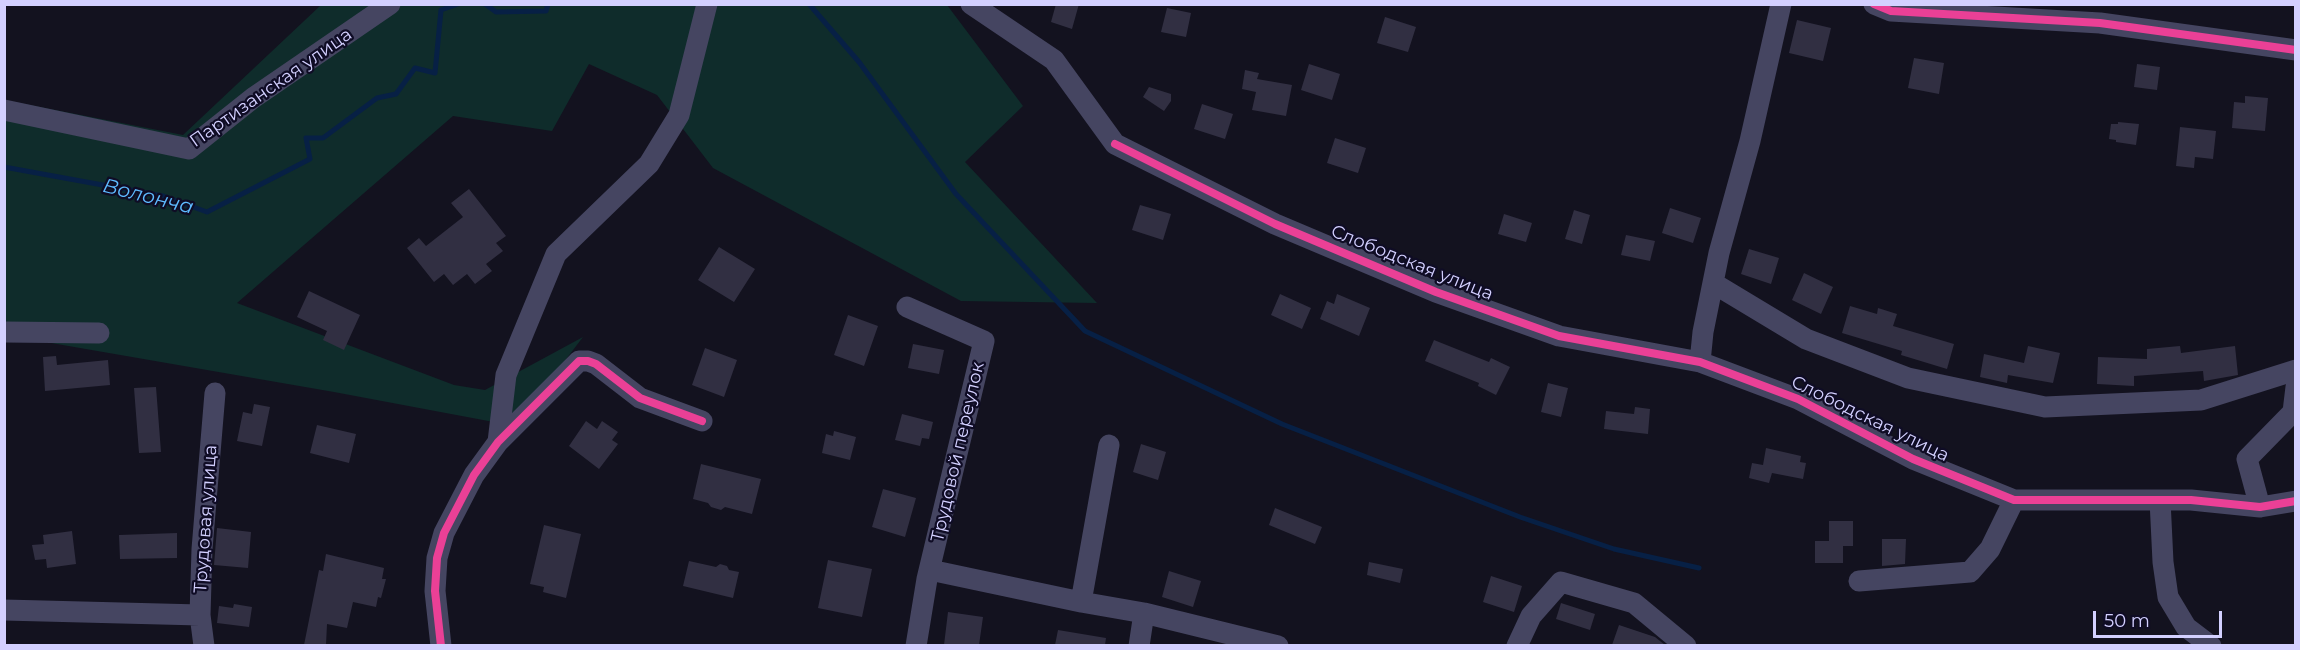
<!DOCTYPE html>
<html>
<head>
<meta charset="utf-8">
<style>
	body { margin:0 }
	#map { position:relative; width:2300px; height:650px; overflow:hidden; background:#13121f; font-family:Montserrat,sans-serif }
	canvas { display:block }
	.frame { position:absolute; inset:0; border:6px solid #d3d0ff; pointer-events:none }
	.scale { position:absolute; left:2093px; top:611px; width:129px; height:27px; box-sizing:border-box; border:3px solid #d3d0ff; border-top:0; padding-left:8px; font-size:18px; line-height:21px; white-space:nowrap; color:#d3d0ff; -webkit-text-stroke:4px #0f0c25; paint-order:stroke }
</style>
</head>
<body>
<div id="map">
<canvas width="2300" height="650"></canvas>
<div class="frame"></div>
<div class="scale">50 m</div>
</div>
<script>
const ctx = document.querySelector('canvas').getContext('2d');
ctx.lineJoin = 'round';
function paint(path, color) { ctx.fillStyle = color; ctx.fill(path, 'evenodd'); }
const shape = rows => new Path2D(rows.map(r => 'M' + r).join(''));
function stroke(path, color, width, dash) { ctx.strokeStyle = color; ctx.lineWidth = width; ctx.lineCap = dash ? 'butt' : 'round'; ctx.setLineDash(dash || []); ctx.stroke(path); }
function drawText(font, color, halo, rows, align = 'center') {
  ctx.font = font + ' Montserrat,sans-serif'; ctx.lineWidth = 4.5; ctx.setLineDash([]); ctx.textBaseline = 'middle'; ctx.strokeStyle = halo; ctx.fillStyle = color; for (const [text, x, y, turn = 0] of rows) {
    ctx.save(); ctx.translate(x, y); ctx.rotate((+turn || 0) * Math.PI / 180); ctx.textAlign = isNaN(turn) ? turn : align; if (halo) ctx.strokeText(text, 0, 0); ctx.fillText(text, 0, 0); ctx.restore();
  }
}
paint(shape([
	[321,5,947,5,1023,106,965,162,1097,303,961,301,713,168,657,95,589,64,552,131,453,116,237,303,454,385,485,390,583,337,515,426,334,392,5,335,4,100,183,135]
]), '#0f2c2b');
stroke(shape([
	[485,4,496,12,546,11,548,4],
	[809,4,859,62,956,194,1085,331,1282,424,1520,517,1614,549,1699,568],
	[4,167,163,196,207,212,310,159,306,138,323,138,377,98,396,94,415,68,435,73,441,10,458,4]
]), '#072045', 5);
paint(shape([
	[1056,4,1079,4,1072,29,1051,22],
	[1167,8,1191,13,1186,37,1161,32],
	[1385,17,1416,27,1408,52,1377,43],
	[1797,20,1831,28,1823,61,1789,53],
	[1914,58,1944,63,1939,94,1908,88],
	[1309,64,1340,74,1332,100,1301,90],
	[2137,64,2160,67,2157,90,2134,87],
	[1245,70,1259,73,1257,79,1292,85,1286,116,1252,110,1256,92,1242,89],
	[1149,87,1171,94,1171,101,1164,111,1143,97],
	[2245,96,2268,98,2265,131,2232,128,2234,102,2245,103],
	[1202,104,1233,114,1225,139,1194,129],
	[2118,122,2139,124,2136,145,2116,142,2116,140,2109,139,2111,124,2118,124],
	[2180,127,2216,131,2213,159,2195,157,2194,168,2176,166],
	[1335,138,1366,148,1358,173,1327,163],
	[469,189,506,236,496,243,503,251,486,264,492,271,475,284,467,274,453,285,444,274,434,282,407,248,419,238,426,246,463,217,451,203],
	[1140,205,1171,214,1163,240,1132,230],
	[1670,208,1701,218,1693,243,1662,233],
	[1574,210,1590,215,1582,244,1565,239],
	[1504,214,1532,223,1526,242,1498,234],
	[1626,235,1655,241,1650,261,1621,255],
	[719,247,755,269,734,302,698,280],
	[1749,249,1779,258,1771,284,1741,274],
	[1804,273,1833,287,1821,314,1792,300],
	[309,291,360,315,344,350,323,340,327,331,297,317],
	[1280,294,1311,308,1302,329,1271,315],
	[1337,294,1370,308,1359,336,1320,319,1327,301,1334,304],
	[1850,306,1877,314,1878,308,1897,314,1893,326,1954,344,1947,369,1901,355,1902,351,1842,333],
	[848,315,878,326,864,366,834,355],
	[1434,340,1489,362,1491,358,1510,367,1496,395,1478,386,1479,383,1425,361],
	[913,344,944,350,939,374,908,368],
	[2028,346,2060,353,2053,383,2008,375,2007,383,1980,377,1984,354,2024,363],
	[2180,346,2181,353,2235,346,2238,375,2204,381,2203,371,2134,376,2134,386,2097,384,2098,357,2147,359,2147,349],
	[705,348,737,360,724,397,692,385],
	[56,356,57,365,108,360,110,385,45,391,43,357],
	[1548,383,1568,388,1561,417,1541,412],
	[156,387,161,452,139,453,134,388],
	[254,404,270,407,262,446,237,441,243,412,252,414],
	[1635,407,1650,409,1648,434,1604,429,1606,411,1634,414],
	[902,414,933,422,929,439,922,438,920,446,895,440],
	[586,421,597,429,602,421,618,432,612,440,618,444,599,469,569,446],
	[317,425,356,434,349,463,310,453],
	[834,431,856,437,850,460,822,453,826,434,833,436],
	[1141,444,1166,452,1158,480,1133,472],
	[1766,448,1801,456,1800,462,1806,463,1803,479,1772,473,1769,483,1749,478,1752,463,1763,465],
	[701,464,761,479,752,514,725,507,721,510,711,507,708,503,693,499],
	[883,489,916,498,905,537,872,527],
	[1275,508,1322,527,1315,544,1269,525],
	[1829,521,1853,521,1853,546,1843,546,1843,563,1815,563,1815,541,1829,541],
	[544,525,581,534,566,598,543,592,544,587,530,584],
	[217,528,251,532,248,568,214,565],
	[72,531,76,564,47,568,46,559,35,560,32,545,44,544,43,535],
	[177,533,177,558,120,559,119,535],
	[1882,539,1906,539,1905,564,1882,566],
	[326,554,384,568,382,579,386,579,381,598,378,597,376,607,353,602,347,628,327,624,326,645,304,645,319,570,323,571],
	[828,560,872,569,862,617,818,608],
	[689,561,716,567,720,564,727,566,729,570,739,572,733,598,683,586],
	[1369,562,1403,569,1400,583,1367,575],
	[1169,571,1201,581,1193,607,1162,597],
	[1491,576,1522,586,1514,612,1483,602],
	[1561,603,1595,614,1590,630,1556,619],
	[234,604,252,607,249,627,217,623,219,606,233,608],
	[948,612,983,617,979,645,944,645],
	[1619,625,1655,637,1665,645,1612,645],
	[1058,630,1106,638,1105,645,1055,645]
]), '#312f42');
stroke(shape([
	[971,4,1054,60,1115,144,1275,224,1436,292,1559,336,1700,362,1798,399,1913,459,2014,500,2191,500,2260,507,2296,501],
	[1874,4,1891,11,2100,23,2296,50],
	[4,110,189,149,253,98,390,4],
	[1713,283,1806,339,1908,378,2045,407,2201,400,2296,370],
	[907,307,984,341,927,579,916,646],
	[4,332,99,333],
	[1700,362,1703,332,1719,253,1750,141,1781,4],
	[498,442,506,375,556,254,649,164,679,115,707,4],
	[1109,445,1081,602,1144,613,1139,646],
	[2160,500,2163,562,2168,597,2186,627,2211,646],
	[2260,507,2247,459,2293,412,2296,387],
	[930,570,1081,602],
	[1859,581,1970,572,1990,549,2014,500],
	[4,610,200,615],
	[1144,613,1278,646],
	[204,646,200,615,202,549,215,393],
	[441,646,435,591,437,558,444,533,474,475,498,442,579,361,588,361,596,364,640,398,702,421],
	[1517,646,1531,616,1561,582,1634,603,1686,646]
]), '#454561', 21);
stroke(shape([
	[1874,4,1891,11,2100,23,2296,50],
	[1115,144,1275,224,1436,292,1559,336,1700,362,1798,399,1913,459,2014,500,2191,500,2260,507,2296,501],
	[441,646,435,591,437,558,444,533,474,475,498,442,579,361,588,361,596,364,640,398,702,421]
]), '#ea4096', 8);
drawText('18px', '#d3d0ff', '#0f0c25', [
	["Партизанская улица",271,88,-35],
	["Слободская улица",1412,263,22],
	["Слободская улица",1870,419,26],
	["Трудовой переулок",958,452,-77],
	["Трудовая улица",206,519,-86]
]);
drawText('italic 20px', '#5ebbff', '#0f0c25', [
	["Волонча",148,197,14]
]);
</script>
</body>
</html>
